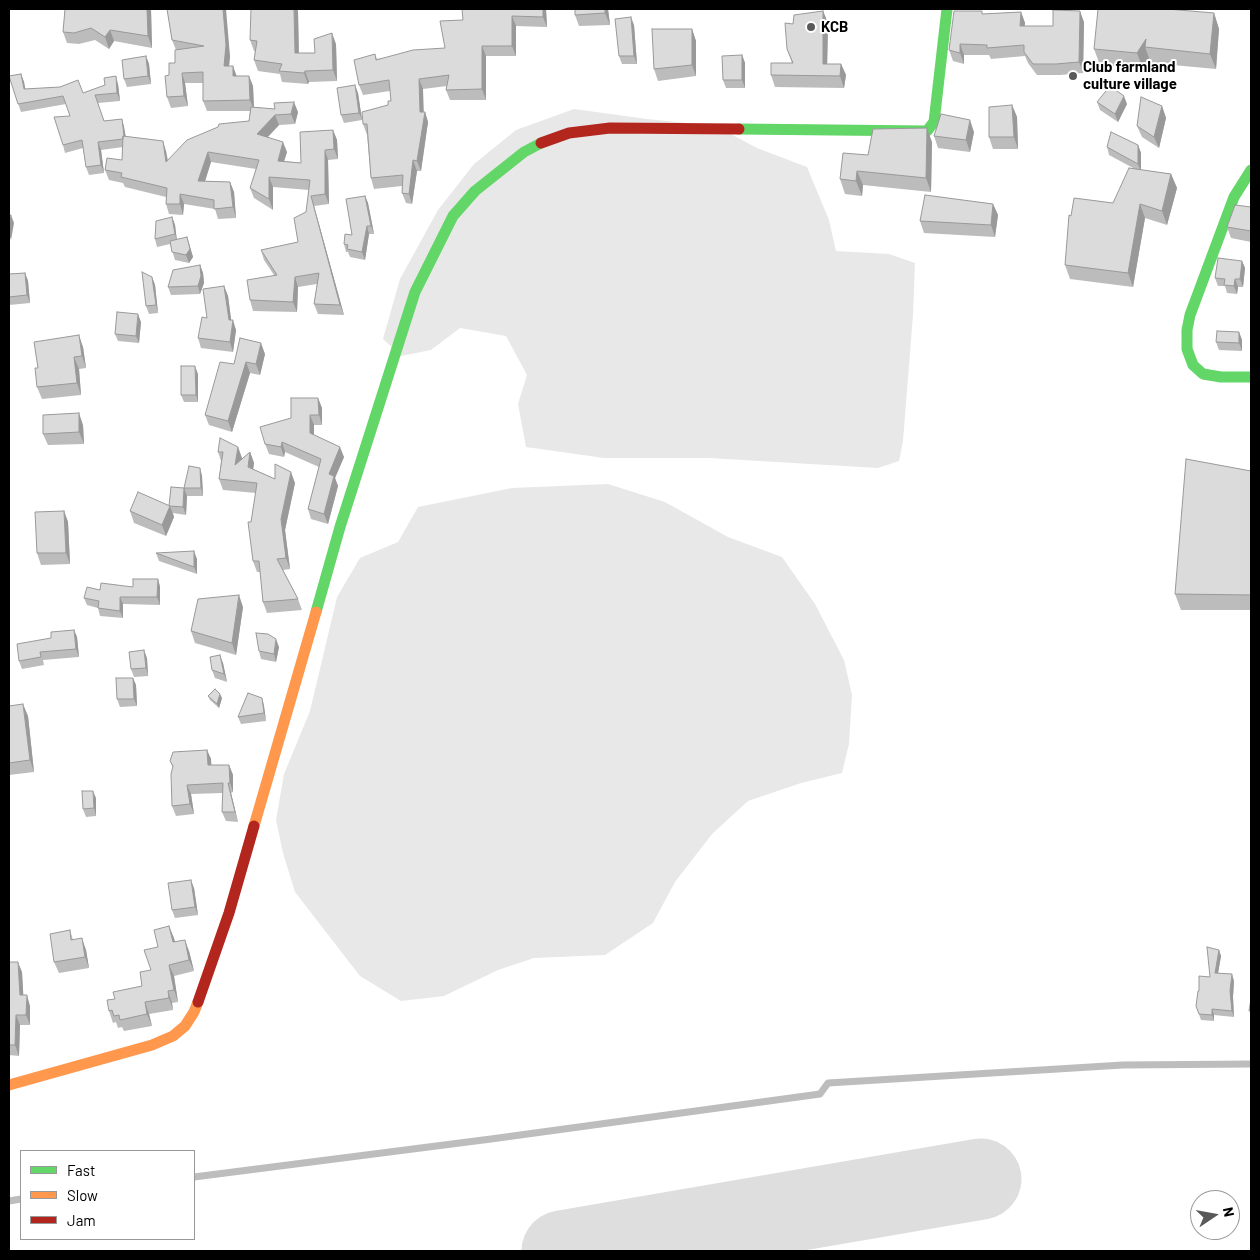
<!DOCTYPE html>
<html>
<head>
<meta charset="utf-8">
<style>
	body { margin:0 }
	#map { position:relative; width:1260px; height:1260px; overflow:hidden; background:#fff; font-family:Barlow,sans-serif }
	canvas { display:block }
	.frame { position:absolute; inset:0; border:10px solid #000; pointer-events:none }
	.legend { position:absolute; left:20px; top:1150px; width:175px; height:90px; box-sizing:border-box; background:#fff; border:1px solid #999; margin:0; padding:6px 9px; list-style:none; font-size:15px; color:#000 }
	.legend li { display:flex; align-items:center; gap:10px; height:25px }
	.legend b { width:25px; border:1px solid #999 }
	.north { position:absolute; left:1190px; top:1190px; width:50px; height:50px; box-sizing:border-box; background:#fff; border:1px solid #999; border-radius:50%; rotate:78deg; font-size:14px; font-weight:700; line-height:20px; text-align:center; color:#000 }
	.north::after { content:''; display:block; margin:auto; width:18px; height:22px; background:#595959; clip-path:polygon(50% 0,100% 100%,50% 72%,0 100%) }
</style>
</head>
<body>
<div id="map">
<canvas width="1260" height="1260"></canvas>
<div class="frame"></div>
<ul class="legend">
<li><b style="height:6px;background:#63d668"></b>Fast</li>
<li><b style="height:6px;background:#ff974d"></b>Slow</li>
<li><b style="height:6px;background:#b3261e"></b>Jam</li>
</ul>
<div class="north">N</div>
</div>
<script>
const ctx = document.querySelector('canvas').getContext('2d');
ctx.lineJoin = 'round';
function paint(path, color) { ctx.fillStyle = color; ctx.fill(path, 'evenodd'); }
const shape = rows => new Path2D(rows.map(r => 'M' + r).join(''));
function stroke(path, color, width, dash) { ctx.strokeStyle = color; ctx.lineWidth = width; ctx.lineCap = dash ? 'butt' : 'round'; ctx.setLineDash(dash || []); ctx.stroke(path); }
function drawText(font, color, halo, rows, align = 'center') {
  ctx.font = font + ' Barlow,sans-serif'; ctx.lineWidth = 4; ctx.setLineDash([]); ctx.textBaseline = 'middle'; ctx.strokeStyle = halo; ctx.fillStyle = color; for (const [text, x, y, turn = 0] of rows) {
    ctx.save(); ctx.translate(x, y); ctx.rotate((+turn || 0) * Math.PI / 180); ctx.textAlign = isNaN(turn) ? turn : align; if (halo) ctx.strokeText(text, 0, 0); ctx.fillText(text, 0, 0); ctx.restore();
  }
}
paint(shape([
	[574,109,647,119,716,126,757,148,807,167,829,220,836,251,889,254,915,263,913,315,903,441,899,461,878,468,709,458,604,458,526,447,518,404,527,375,506,336,460,328,431,350,401,356,383,339,400,279,438,210,474,164,516,130],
	[608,484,665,502,728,537,782,557,815,604,844,660,852,695,849,744,842,773,801,783,748,801,712,834,675,882,653,923,605,955,534,958,498,970,444,996,401,1001,360,976,295,892,283,853,276,820,284,774,310,711,337,597,360,558,398,542,418,507,512,488]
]), '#e8e8e8');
stroke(shape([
	[562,1251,981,1179]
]), '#dedede', 81);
stroke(shape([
	[194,1177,491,1139,820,1094,828,1083,1123,1065,1251,1064],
	[9,1201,21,1199]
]), '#bdbdbd', 7);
stroke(shape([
	[739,129,927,131,934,122,947,9],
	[1251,170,1234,197,1190,315,1187,330,1187,349,1193,365,1203,374,1221,377,1251,377],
	[316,612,340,527,415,292,453,216,475,191,524,152,541,143]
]), '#63d668', 11);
stroke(shape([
	[254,826,316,612],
	[9,1085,152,1045,173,1036,185,1026,194,1012,198,1002]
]), '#ff974d', 11);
stroke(shape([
	[541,143,569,133,610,128,739,129],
	[198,1002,229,913,254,826]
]), '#b3261e', 11);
paint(shape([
	[65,9,151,9,152,48,114,41,109,49,95,40,79,44,67,43,63,32],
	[167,9,230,56,229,66,233,66,236,76,249,76,253,86,254,107,298,112,295,124,279,125,268,137,287,152,284,161,301,163,333,130,337,140,338,159,328,160,329,204,314,206,344,315,318,314,314,304,317,284,298,287,297,312,253,311,250,300,274,275,264,260,261,250,298,242,306,212,309,190,273,187,273,210,254,198,250,188,256,169,211,162,205,181,230,182,234,192,236,218,218,219,215,209,184,204,183,215,169,214,166,204,166,197,125,187,123,183,109,180,105,170,122,160,123,147,101,150,104,173,89,175,86,167,83,148,65,153,63,145,70,116,66,104,21,112,9,76,21,74,24,82,25,89,83,93,118,84,120,101,98,103,104,121,122,119,124,127,126,137,166,151,168,160,249,121,250,111,207,111,203,101,203,83,185,83,188,106,171,108,167,97,169,75,175,63,176,50,172,40],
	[546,9,547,27,516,26,516,56,486,56,486,100,450,100,446,90,447,86,423,89,423,112,425,112,428,122,421,171,417,171,412,204,406,203,402,193,402,186,374,189,371,178,367,135,363,124,388,105,391,101,390,91,363,95,359,85,375,54,377,59,445,48,463,20],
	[608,9,610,25,579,26,575,15],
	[298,11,299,53,315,53,336,44,337,81,309,82,308,84,282,82,280,74,258,71,254,60,255,51,254,51,250,40],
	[823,11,828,23,827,64,841,64,846,75,844,88,775,87,771,75,792,63,787,49,793,24],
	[1021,12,1025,23,1024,26,1053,26,1084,22,1083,73,1060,75,1037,75,1028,63,1025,56,991,59,989,55,964,55,964,64,953,61,949,50,983,14],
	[1214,13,1219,29,1216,69,1151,63,1149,58,1143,69,1100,65,1094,49],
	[634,25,637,64,622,64,619,56],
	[692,29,696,41,696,76,658,81,654,69],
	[742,55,745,63,745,88,726,88,723,80],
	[146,56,149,64,151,84,127,87,124,79],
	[358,93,362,120,344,123,341,115],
	[1097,102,1127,104,1118,122,1100,110],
	[1012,105,1017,117,1018,149,993,149,989,137],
	[1162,106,1166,118,1159,148,1142,137,1137,126],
	[974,132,970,152,938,148,934,136],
	[932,142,931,192,863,185,862,196,845,194,840,179,868,155],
	[1138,145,1141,153,1141,170,1171,174,1177,188,1167,225,1145,218,1133,287,1070,279,1065,265,1071,216,1113,203,1135,169,1109,155,1107,147],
	[365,196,368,203,374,234,369,234,365,260,350,257,348,252,346,252,344,244,352,235],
	[993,204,998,215,995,237,924,233,920,221],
	[1251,207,1251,242,1231,238,1227,227],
	[172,217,175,225,177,240,187,237,193,257,189,263,175,260,170,244,157,247,155,239],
	[1242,261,1245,268,1243,287,1238,287,1237,294,1227,293,1225,286,1218,286,1215,278],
	[200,265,203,273,204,283,200,294,171,295,168,287],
	[25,273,28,281,30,303,9,305,9,274],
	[152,277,155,285,158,313,149,314,146,306],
	[224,286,228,296,231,320,236,330,233,352,201,348,198,338,207,318],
	[141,322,139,343,118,341,115,334],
	[1239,332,1242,340,1242,351,1219,350,1216,342],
	[83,347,86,368,79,369,81,395,42,399,37,387],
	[265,354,260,375,250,373,232,432,209,425,205,415,234,364],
	[198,374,198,402,184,402,181,395],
	[318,398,322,408,322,425,314,425,314,435,344,457,335,478,338,486,328,524,311,519,308,509,319,467,285,452,284,457,269,454,265,444,291,418],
	[83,425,84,444,48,445,43,434],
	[238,447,242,459,250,452,254,463,253,469,275,479,295,483,285,530,290,569,283,570,298,599,302,610,267,613,263,602,260,572,257,572,253,561,251,522,256,493,223,490,219,479,221,461,218,452],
	[200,468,202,476,203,496,187,496,186,515,173,513,174,517,166,536,134,523,130,511,169,505,184,488],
	[1251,471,1251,610,1181,610,1175,594],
	[64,511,68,522,70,564,41,565,37,553],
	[156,553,197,559,197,574,159,561],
	[158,579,160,587,160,605,123,604,123,618,100,616,98,608,87,605,84,598,100,590,133,587],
	[243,607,236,655,195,643,191,631],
	[74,630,77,637,79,657,43,660,44,665,22,669,19,661],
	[279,647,276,662,261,659,259,651],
	[147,658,148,676,134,677,131,669],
	[223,663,227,682,215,678,212,670],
	[133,678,136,685,137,706,120,707,117,699],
	[208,696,222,698,219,708,210,700],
	[262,698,264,706,266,721,241,724,238,717],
	[9,706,28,716,34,772,9,775],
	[207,750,211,759,211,765,229,765,233,775,233,792,231,793,238,822,226,821,222,812,223,793,191,794,194,814,176,816,172,806,173,768,170,761],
	[96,798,96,816,86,817,83,809],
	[194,888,198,915,175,918,172,910],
	[169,926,175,942,189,951,194,971,174,976,178,1002,172,1003,173,1010,149,1014,152,1026,124,1031,122,1027,118,1028,116,1022,113,1023,109,1011,115,999,142,986,151,970,158,947],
	[70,930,73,940,86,950,89,968,59,973,54,962],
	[1219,950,1221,956,1218,973,1234,981,1233,997,1234,1017,1214,1015,1214,1021,1201,1020,1196,1006,1199,991,1210,977],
	[9,962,22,972,23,995,30,1006,30,1025,20,1025,19,1056,9,1055]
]), '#bcbcbc');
paint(shape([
	[147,9,151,9,152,48,148,36],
	[223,9,226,9,230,56,228,77,224,66],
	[294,9,297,9,298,11,299,64,295,53],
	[543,9,546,9,547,27,543,17],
	[605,9,608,9,610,25,605,13],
	[823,11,828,23,827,75,823,64],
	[1080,11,1084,22,1083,73,1079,62],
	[1021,12,1025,23,1024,36,1020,26],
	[1214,13,1219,29,1216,69,1210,54],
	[512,16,516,26,516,56,512,46],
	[631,17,634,25,637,64,634,56],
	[692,29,696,41,696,76,692,65],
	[110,30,114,41,109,49,105,37],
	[332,33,336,44,337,81,333,70],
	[1146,39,1145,47,1149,58,1143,69,1137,53],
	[960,44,964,55,964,64,960,53],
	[482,46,486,56,486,100,482,89],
	[742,55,745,63,745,88,742,80],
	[146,56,149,64,151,84,148,76],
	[841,64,846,75,844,88,840,76],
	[233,66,237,77,233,76],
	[305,71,309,82,308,84,304,73],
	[182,73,185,83,188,106,184,96],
	[21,74,24,82,27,97,24,89],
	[116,76,118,84,120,101,117,93],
	[249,76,253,86,254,111,250,100],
	[419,79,423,89,424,118,425,112,428,122,421,171,417,161,420,112],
	[355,85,358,93,362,120,359,113],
	[1124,96,1127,104,1118,122,1115,114],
	[294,102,298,112,295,124,291,114],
	[1012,105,1017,117,1018,149,1014,137],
	[1162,106,1166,118,1159,148,1154,137],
	[275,115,279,125,261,144,257,134],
	[122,119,124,127,127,147,124,139],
	[970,120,974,132,970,152,966,140],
	[927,128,932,142,931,192,926,178],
	[333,130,337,140,338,159,334,149],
	[163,141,166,151,169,172,166,162],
	[98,142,101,150,104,173,101,165],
	[283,142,287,152,281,171,278,161],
	[1138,145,1141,153,1141,172,1138,164],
	[325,150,328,160,329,204,325,194],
	[208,152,211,162,202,191,198,181],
	[413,160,417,171,412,204,409,194],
	[857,171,863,185,862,196,856,181],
	[1171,174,1177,188,1167,225,1162,211],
	[269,177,273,187,273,210,269,199],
	[230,182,234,192,236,218,233,207],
	[180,194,184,204,183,215,180,204],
	[311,196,314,206,344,315,340,305],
	[365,196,368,203,374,234,371,226],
	[993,204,998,215,995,237,991,225],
	[1140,204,1145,218,1133,287,1128,273],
	[11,215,14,223,11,240,9,234,9,229],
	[172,217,175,225,177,242,175,234],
	[367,226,369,234,365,260,362,252],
	[187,237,193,257,189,263,186,255],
	[1242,261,1245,268,1243,287,1240,279],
	[200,265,203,273,204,283,200,294,198,286],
	[25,273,28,281,30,303,27,295],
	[152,277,155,285,158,313,156,305],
	[295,277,298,287,297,312,293,302],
	[1235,279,1238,287,1237,294,1234,286],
	[224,286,228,296,232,326,233,320,236,330,233,352,230,342,229,320],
	[138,314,141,322,139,343,136,336],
	[1239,332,1242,340,1242,351,1239,343],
	[79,335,83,347,86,368,82,356],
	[261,343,265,354,260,375,256,364],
	[74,357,79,369,81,395,77,383],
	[246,362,250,373,232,432,228,421],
	[195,366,198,374,198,402,196,395],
	[318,398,322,408,322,425,319,415],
	[79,413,83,425,84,444,79,432],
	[310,415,314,425,314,443,310,433],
	[282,442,285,452,284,457,281,447],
	[238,447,242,458,239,476,235,465],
	[340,447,344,457,335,478,338,486,328,524,324,514,329,474],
	[250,452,254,463,252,478,248,467],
	[200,468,202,476,203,496,201,488],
	[291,472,295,483,285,530,290,569,286,558,281,519],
	[184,488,187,496,186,515,183,507],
	[170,506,174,517,166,536,162,525],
	[64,511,68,522,70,564,66,553],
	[194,551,197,559,197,574,194,567],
	[158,579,160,587,160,605,157,597],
	[239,595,243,607,236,655,232,643],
	[120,597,123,604,123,618,120,611],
	[74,630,77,637,79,657,76,649],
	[276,639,279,647,276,662,274,654],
	[144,650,147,658,148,676,146,668],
	[220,655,223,663,227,682,224,674],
	[133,678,136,685,137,706,134,699],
	[220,694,222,698,219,708,217,704],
	[262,698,264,706,266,721,264,713],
	[23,704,28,716,34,772,30,760],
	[207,750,211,759,212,774,208,765],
	[229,765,233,775,233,792,230,783],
	[228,783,231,793,238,822,235,812],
	[187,785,191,794,194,814,190,804],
	[93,791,96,798,96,816,94,808],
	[191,880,194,888,198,915,195,907],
	[169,926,174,938,178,954,173,942],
	[82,938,86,950,89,968,85,957],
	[185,940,189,951,194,971,189,960],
	[1219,950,1221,956,1217,979,1215,973],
	[18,962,22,972,24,1006,20,995],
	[169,965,174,976,178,1002,174,990],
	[1232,974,1234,981,1233,997,1234,1017,1232,1011,1230,991],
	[168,991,172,1003,173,1010,169,998],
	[27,995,30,1006,30,1025,26,1015],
	[145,1002,149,1014,152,1026,147,1014],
	[1212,1009,1214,1015,1214,1021,1212,1015],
	[16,1015,20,1025,19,1056,15,1045]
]), '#999');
const building = shape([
	[65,9,147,9,148,36,110,30,105,37,91,28,74,33,63,32,65,9],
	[167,9,223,9,226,45,224,66,233,66,233,76,249,76,250,100,203,101,203,72,182,73,184,96,167,97,165,76,169,75,169,63,175,63,175,50,204,46,172,40,167,9],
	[251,9,294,9,295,53,315,53,314,39,332,33,333,70,305,71,304,73,279,71,282,64,254,60,257,41,250,40,251,9],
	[462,9,543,9,543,17,512,16,512,46,482,46,482,89,446,90,449,75,419,79,420,112,425,112,417,161,413,160,409,194,402,193,403,175,371,178,367,124,363,124,362,112,388,105,388,101,391,101,389,80,359,85,354,60,375,54,376,60,413,50,445,48,440,21,463,20,462,9],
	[575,9,605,9,605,13,575,15,575,9],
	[1098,9,1167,9,1214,13,1210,54,1145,47,1146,39,1137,53,1094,49,1098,9],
	[1053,10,1080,11,1079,62,1056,64,1033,64,1024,52,1024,45,987,48,987,45,960,44,960,53,949,50,954,11,982,11,982,14,1021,12,1020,26,1053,26,1053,10],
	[823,11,823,64,841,64,840,76,771,75,771,63,793,63,787,49,785,23,793,24,794,15,823,11],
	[631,17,634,56,619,56,615,19,631,17],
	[652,29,692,29,692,65,654,69,652,29],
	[742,55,742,80,723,80,722,56,742,55],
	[146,56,148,76,124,79,122,60,146,56],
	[21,74,24,89,60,87,78,80,83,93,105,85,104,78,116,76,117,93,95,95,104,121,122,119,124,136,123,136,123,139,98,142,101,165,86,167,82,140,63,145,54,117,70,116,63,96,18,104,9,76,21,74],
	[355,85,359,113,341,115,337,88,355,85],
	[1110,86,1124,96,1115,114,1097,102,1110,86],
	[1141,97,1162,106,1154,137,1137,126,1141,97],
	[294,102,291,114,275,115,257,134,283,142,278,161,301,163,300,132,333,130,334,149,325,150,325,194,311,196,340,305,314,304,319,273,295,277,293,302,250,300,247,280,277,275,261,250,298,242,294,218,306,212,310,180,269,177,269,199,250,188,259,160,208,152,198,181,230,182,233,207,214,209,214,200,180,194,180,204,166,204,167,188,121,177,122,173,105,170,107,158,122,160,123,136,163,141,166,162,187,140,218,127,219,124,249,121,251,107,275,109,274,103,294,102],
	[1012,105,1014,137,989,137,989,107,1012,105],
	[941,114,970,120,966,140,934,136,941,114],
	[927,128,926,178,857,171,856,181,840,179,843,153,868,155,873,129,927,128],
	[1111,132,1138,145,1138,164,1107,147,1111,132],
	[1129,168,1171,174,1162,211,1140,204,1128,273,1065,265,1069,215,1071,216,1074,198,1113,203,1129,168],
	[925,195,993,204,991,225,920,221,925,195],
	[365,196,371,226,367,226,362,252,347,249,348,245,344,244,345,234,352,235,346,199,365,196],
	[1235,205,1251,207,1251,231,1227,227,1235,205],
	[9,215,11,215,9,229,9,215],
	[172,217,175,234,155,239,156,221,172,217],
	[187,237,190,249,186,255,172,252,170,241,187,237],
	[1218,258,1242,261,1240,279,1235,279,1234,286,1224,285,1225,279,1215,278,1218,258],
	[200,265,201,276,198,286,168,287,173,270,200,265],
	[142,272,152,277,156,305,146,306,142,272],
	[25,273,27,295,9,297,9,274,25,273],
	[224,286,229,320,233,320,230,342,198,338,202,317,207,318,203,289,224,286],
	[117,312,138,314,136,336,115,334,117,312],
	[1217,331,1239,332,1239,343,1216,342,1217,331],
	[79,335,82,356,74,357,77,383,37,387,35,368,38,368,34,342,79,335],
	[240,338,261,343,256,364,246,362,228,421,205,415,220,362,234,364,240,338],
	[181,366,195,366,196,395,181,395,181,366],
	[291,398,318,398,319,415,310,415,310,433,340,447,329,474,334,476,324,514,308,509,321,459,282,442,281,447,265,444,260,427,291,418,291,398],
	[79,413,79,432,43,434,43,415,79,413],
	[220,438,238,447,235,465,250,452,248,467,275,479,275,464,291,472,281,519,286,558,277,559,298,599,263,602,259,561,253,561,248,522,251,522,257,483,219,479,223,452,218,452,220,438],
	[1186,459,1251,471,1251,595,1175,594,1186,459],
	[189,466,200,468,201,488,184,488,189,466],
	[171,487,184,488,183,507,169,506,171,487],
	[138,492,170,506,162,525,130,511,138,492],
	[64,511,66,553,37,553,35,512,64,511],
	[194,551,194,567,156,553,194,551],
	[133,579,158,579,157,597,120,597,120,611,98,608,99,601,84,598,87,587,100,590,101,583,133,587,133,579],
	[239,595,232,643,191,631,198,599,239,595],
	[74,630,76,649,40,652,41,657,19,661,17,644,51,638,51,632,74,630],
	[256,633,268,634,276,639,274,654,259,651,256,633],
	[144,650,146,668,131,669,129,652,144,650],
	[220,655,224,674,212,670,210,657,220,655],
	[116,678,133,678,134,699,117,699,116,678],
	[215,689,220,694,217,704,208,696,215,689],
	[248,693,262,698,264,713,238,717,248,693],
	[23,704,30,760,9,763,9,706,23,704],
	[207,750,208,765,229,765,230,783,228,783,235,812,222,812,223,783,187,785,190,804,172,806,171,774,173,766,170,761,173,752,207,750],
	[82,791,93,791,94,808,83,809,82,791],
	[191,880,195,907,172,910,168,883,191,880],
	[169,926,173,942,185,940,189,960,169,965,174,990,168,991,169,998,145,1002,147,1014,120,1020,119,1015,114,1016,112,1010,109,1011,107,1000,115,999,113,992,142,986,140,972,151,970,144,950,158,947,154,930,169,926],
	[70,930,71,940,82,938,85,957,54,962,50,934,70,930],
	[1207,947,1219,950,1215,973,1232,974,1230,991,1232,1011,1212,1009,1212,1015,1199,1014,1196,1006,1198,991,1199,991,1199,976,1210,977,1207,947],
	[9,962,18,962,20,995,27,995,26,1015,16,1015,15,1045,9,1045,9,962],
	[1251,999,1251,1011,1249,1011,1251,999]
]);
paint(building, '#dbdbdb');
stroke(building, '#999', 1);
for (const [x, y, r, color] of [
	[811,27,5,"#595959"],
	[1073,76,5,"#595959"]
]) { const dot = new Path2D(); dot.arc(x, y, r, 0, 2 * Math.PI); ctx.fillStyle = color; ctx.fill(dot); stroke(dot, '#fff', 2); }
drawText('bold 15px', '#000', '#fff', [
	["KCB",821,27],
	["Club farmland",1083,67],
	["culture village",1083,84]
], 'left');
</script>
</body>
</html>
